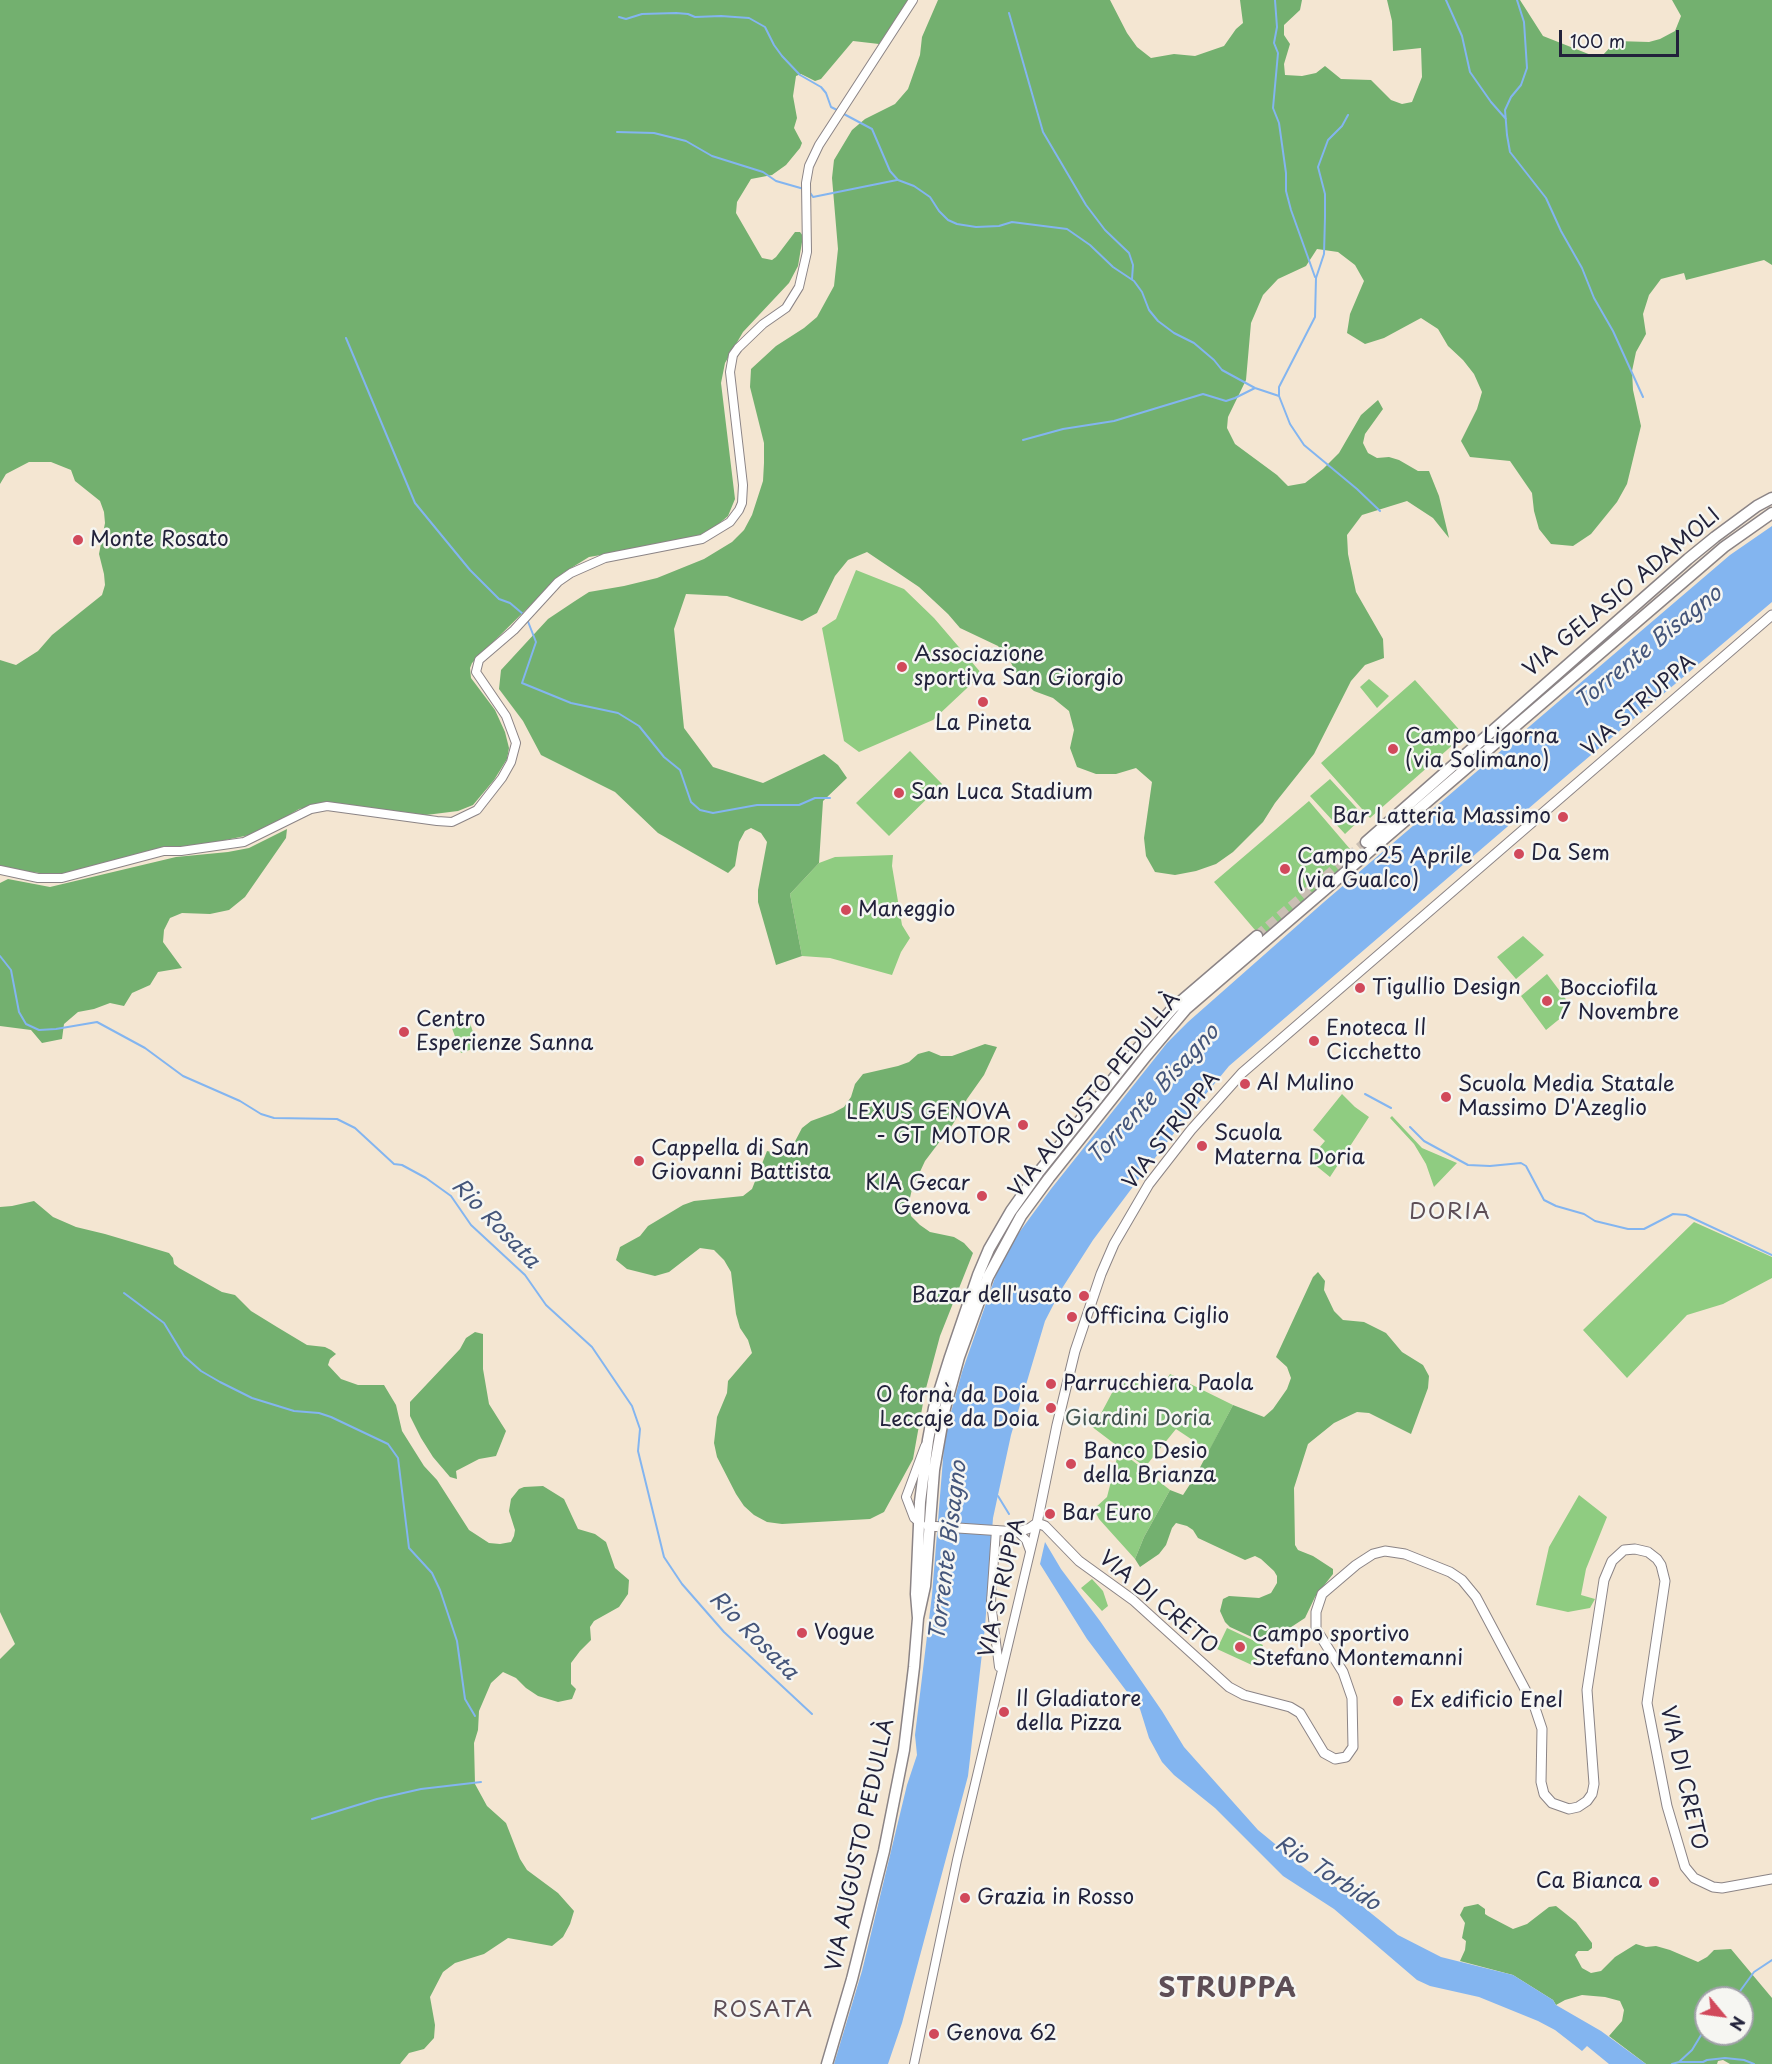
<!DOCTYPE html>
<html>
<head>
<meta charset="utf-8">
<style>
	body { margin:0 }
	#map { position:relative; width:1772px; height:2064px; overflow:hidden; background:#f4e6d2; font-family:"Playpen Sans",sans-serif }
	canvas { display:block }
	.north { position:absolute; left:1694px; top:1986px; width:60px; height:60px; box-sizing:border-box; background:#f6f6f2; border:2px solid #a1a1a9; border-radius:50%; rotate:119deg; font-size:16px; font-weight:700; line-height:24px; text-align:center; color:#22223b }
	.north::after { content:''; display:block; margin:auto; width:21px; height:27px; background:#d1495b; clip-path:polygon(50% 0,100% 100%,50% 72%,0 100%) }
	.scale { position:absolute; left:1559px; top:30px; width:120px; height:27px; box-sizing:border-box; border:3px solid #22223b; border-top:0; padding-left:8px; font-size:18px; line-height:21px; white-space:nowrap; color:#22223b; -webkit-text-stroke:4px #f6f6f2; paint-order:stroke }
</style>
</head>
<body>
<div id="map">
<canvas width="1772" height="2064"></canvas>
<div class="north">N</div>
<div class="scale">100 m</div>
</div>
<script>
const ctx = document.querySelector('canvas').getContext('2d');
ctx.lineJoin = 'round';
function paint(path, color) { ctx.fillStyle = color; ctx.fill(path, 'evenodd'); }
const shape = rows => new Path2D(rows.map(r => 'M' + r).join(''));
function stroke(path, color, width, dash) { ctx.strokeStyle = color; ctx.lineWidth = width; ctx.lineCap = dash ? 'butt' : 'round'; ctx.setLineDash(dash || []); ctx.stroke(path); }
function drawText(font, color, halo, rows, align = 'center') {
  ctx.font = font + ' "Playpen Sans",sans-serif'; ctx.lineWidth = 5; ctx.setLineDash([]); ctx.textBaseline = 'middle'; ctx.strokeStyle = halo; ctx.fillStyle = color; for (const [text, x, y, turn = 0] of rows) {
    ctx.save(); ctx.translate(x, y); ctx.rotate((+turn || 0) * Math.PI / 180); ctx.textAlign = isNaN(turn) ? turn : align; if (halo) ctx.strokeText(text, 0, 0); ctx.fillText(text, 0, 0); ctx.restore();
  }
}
paint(shape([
	[856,570,904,589,934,618,982,674,933,720,859,752,844,741,822,628,836,619],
	[1369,679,1389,696,1377,708,1360,687],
	[1415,680,1464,735,1370,818,1321,763],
	[910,751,942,784,889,836,856,803],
	[1330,779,1364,816,1345,834,1310,796],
	[1309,801,1356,856,1261,937,1214,882],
	[893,855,892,866,902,925,910,938,901,952,892,975,830,958,802,956,790,894,819,863,835,857],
	[1523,936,1544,955,1516,979,1497,957],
	[1547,974,1571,1006,1568,1012,1546,1030,1521,996],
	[467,1014,478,1047,461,1053,449,1020],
	[1342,1094,1355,1107,1369,1117,1330,1177,1309,1160,1325,1141,1313,1130],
	[1392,1116,1422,1148,1457,1163,1434,1187,1426,1164,1414,1144,1390,1118],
	[1694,1222,1772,1257,1772,1278,1723,1304,1687,1315,1627,1378,1583,1330],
	[1170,1374,1233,1405,1209,1451,1176,1429,1145,1467,1091,1426,1097,1421,1121,1376,1161,1389],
	[1119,1450,1170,1490,1144,1537,1135,1559,1099,1519,1094,1509,1107,1497],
	[1579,1495,1607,1517,1586,1569,1581,1595,1595,1599,1590,1608,1568,1612,1536,1605,1549,1547],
	[1092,1579,1103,1591,1108,1606,1102,1611,1081,1588],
	[1227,1628,1263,1645,1254,1666,1217,1649]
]), '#8fcc81');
paint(shape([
	[0,0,909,0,879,44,853,41,821,79,815,81,801,74,796,76,793,96,797,118,794,128,802,143,800,148,786,165,772,175,751,179,737,202,736,213,762,258,772,260,776,257,795,232,800,232,803,236,798,266,789,283,743,332,725,363,721,383,735,499,728,516,708,533,683,541,589,557,563,573,472,663,470,668,471,678,495,710,505,732,509,748,507,759,494,780,473,805,458,811,426,815,322,804,299,809,259,833,60,875,0,869,0,660,16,665,38,651,52,635,102,595,105,585,104,574,99,554,105,523,104,512,100,501,75,481,71,470,51,462,29,462,6,474,0,484],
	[938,0,1110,0,1127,33,1137,47,1151,58,1174,54,1195,56,1224,46,1236,29,1243,23,1240,0,1302,0,1300,10,1284,25,1284,35,1290,44,1284,64,1285,75,1302,76,1316,73,1325,66,1341,79,1371,80,1391,100,1402,104,1412,102,1422,77,1421,48,1393,51,1392,21,1387,0,1520,0,1543,36,1591,55,1602,56,1616,41,1649,42,1660,39,1675,31,1681,16,1672,0,1772,0,1772,265,1764,260,1686,280,1684,273,1661,279,1649,295,1643,314,1646,334,1636,352,1632,371,1633,390,1641,426,1627,484,1617,502,1591,534,1573,546,1551,544,1539,529,1534,511,1532,493,1510,461,1470,457,1461,441,1477,409,1482,392,1474,374,1463,360,1448,346,1438,329,1421,318,1384,338,1365,344,1347,333,1350,314,1364,281,1355,265,1338,252,1317,249,1306,266,1278,279,1263,295,1251,323,1246,380,1228,417,1227,428,1235,444,1277,475,1288,486,1305,483,1323,469,1339,453,1361,415,1378,400,1383,409,1365,434,1363,443,1368,453,1377,458,1389,457,1399,460,1418,471,1429,471,1439,496,1449,538,1433,518,1407,501,1362,515,1347,535,1348,554,1356,592,1383,639,1384,658,1365,665,1351,681,1314,754,1275,803,1263,822,1233,852,1216,864,1196,871,1175,875,1155,872,1146,856,1144,838,1152,782,1136,768,1116,774,1096,774,1077,767,1070,748,1074,730,1069,711,1053,698,1034,691,1019,678,1010,661,998,646,960,628,948,614,919,587,867,552,848,560,835,576,817,613,802,621,727,596,686,594,674,629,684,728,713,767,763,783,824,754,838,765,847,778,823,801,819,863,790,894,802,956,776,965,758,902,758,890,767,842,761,833,751,828,745,831,739,842,735,866,728,873,658,833,615,792,541,755,523,721,499,689,501,670,548,619,575,601,589,592,624,586,657,578,704,559,732,542,744,530,752,515,763,481,764,463,764,443,750,387,751,369,776,346,804,328,817,317,834,286,838,249,832,178,834,160,852,130,865,119,895,104,908,89,920,55,922,37],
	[287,829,286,838,245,897,229,910,210,914,182,913,170,918,164,930,163,942,182,968,158,972,150,985,132,993,124,1006,110,1003,94,1009,78,1012,64,1024,62,1039,42,1043,31,1030,0,1026,0,883,8,879,50,887,176,857,228,852,249,848],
	[985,1044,997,1047,984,1075,967,1099,953,1124,925,1161,912,1189,909,1202,911,1216,920,1225,930,1232,954,1237,964,1243,973,1253,940,1336,925,1392,913,1459,884,1512,870,1519,782,1524,767,1522,754,1515,744,1506,736,1494,717,1457,714,1443,717,1417,727,1393,728,1381,752,1353,748,1340,740,1328,736,1314,731,1272,724,1260,714,1250,700,1248,669,1272,655,1276,627,1269,616,1260,620,1247,640,1236,648,1226,683,1205,694,1201,743,1196,752,1189,767,1151,779,1154,790,1151,802,1128,811,1121,833,1113,844,1107,851,1097,855,1084,863,1074,898,1066,909,1062,918,1054,929,1051,941,1056,952,1056],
	[34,1201,53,1217,76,1227,105,1234,169,1253,173,1258,174,1264,179,1268,222,1292,235,1295,251,1311,277,1327,307,1345,325,1347,331,1350,336,1354,330,1359,328,1365,341,1379,358,1385,384,1385,396,1405,402,1431,424,1466,437,1480,469,1530,489,1543,500,1544,511,1542,514,1536,515,1530,509,1511,511,1499,519,1489,524,1487,543,1486,564,1499,578,1529,595,1534,606,1542,615,1568,629,1580,628,1594,619,1607,594,1621,590,1627,591,1640,580,1651,571,1663,571,1684,576,1689,572,1699,558,1702,538,1696,526,1688,516,1678,503,1672,491,1683,479,1711,478,1730,474,1743,475,1784,487,1806,506,1823,520,1859,527,1870,558,1893,574,1911,570,1924,563,1937,552,1946,508,1938,484,1954,455,1963,443,1972,430,1997,435,2025,434,2038,424,2049,409,2053,400,2064,0,2064,0,1659,15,1644,0,1612,0,1207,12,1206],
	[1318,1272,1325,1281,1324,1290,1334,1311,1343,1320,1364,1322,1386,1333,1402,1352,1423,1365,1429,1376,1428,1388,1411,1434,1369,1413,1357,1412,1334,1423,1308,1444,1294,1488,1295,1545,1298,1550,1313,1556,1333,1569,1333,1574,1315,1597,1305,1618,1279,1635,1256,1639,1230,1627,1225,1622,1220,1611,1223,1599,1229,1596,1259,1598,1271,1593,1277,1583,1277,1576,1274,1571,1261,1559,1255,1556,1245,1560,1198,1538,1193,1530,1187,1526,1176,1523,1172,1528,1166,1545,1159,1554,1140,1567,1135,1559,1144,1537,1170,1490,1183,1495,1196,1475,1233,1405,1264,1417,1273,1409,1287,1389,1291,1378,1287,1367,1276,1357,1313,1277],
	[475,1332,483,1334,483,1369,489,1404,506,1431,496,1456,479,1459,456,1471,457,1479,450,1477,433,1457,421,1438,410,1416,410,1402,460,1349,466,1338],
	[1478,1904,1485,1909,1485,1914,1488,1916,1513,1929,1527,1924,1549,1907,1556,1906,1576,1922,1592,1943,1592,1948,1588,1951,1578,1951,1575,1955,1582,1968,1591,1973,1601,1971,1615,1957,1636,1944,1646,1947,1656,1946,1670,1950,1698,1962,1707,1957,1714,1950,1731,1949,1772,1998,1772,2064,1730,2064,1723,2060,1718,2061,1717,2064,1646,2064,1609,2036,1622,2021,1624,2010,1620,2001,1605,1997,1582,1995,1565,2000,1556,2005,1553,2000,1513,1975,1460,1961,1465,1950,1466,1941,1462,1938,1465,1923,1460,1915,1464,1907],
	[1706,1998,1742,1998,1742,2034,1706,2034]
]), '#73b06f');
paint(shape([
	[1772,526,1772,602,1571,772,1229,1066,1178,1128,1138,1180,1093,1240,1061,1290,1045,1321,1011,1435,993,1518,985,1627,968,1776,902,2023,888,2064,834,2064,862,1971,907,1785,917,1755,915,1735,932,1595,945,1434,962,1372,997,1272,1018,1234,1051,1189,1167,1043,1188,1022,1324,902,1730,555],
	[1045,1542,1061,1569,1100,1621,1162,1711,1184,1747,1258,1830,1308,1871,1346,1893,1398,1935,1441,1957,1513,1975,1553,2000,1556,2005,1601,2031,1646,2064,1609,2064,1587,2046,1582,2051,1555,2030,1538,2021,1479,1997,1430,1986,1417,1980,1334,1909,1283,1876,1215,1808,1174,1775,1162,1762,1149,1738,1140,1709,1087,1639,1040,1564]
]), '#83b5f0');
stroke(shape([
	[1275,0,1277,27,1274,43,1278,53,1273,108,1279,123,1286,173,1286,191,1291,210,1315,277],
	[1446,0,1462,36,1470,72,1491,102,1506,119],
	[1517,0,1524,22,1527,68,1521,85,1511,97,1505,110,1507,135,1510,152,1546,198,1561,231,1582,268,1594,298,1613,331,1643,397],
	[1009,13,1043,132,1086,205,1105,230,1129,253,1133,265,1132,279],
	[619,17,626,19,642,14,676,13,688,14,695,17,721,16,749,18,765,27,774,45,782,56,800,75,821,87,826,93,831,107,837,110],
	[842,113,872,129,890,171,898,180,914,186,930,197,939,211,948,220,957,224,976,227,999,226,1012,222,1067,229,1090,245,1113,267,1134,281,1142,292,1149,310,1158,321,1174,333,1194,343,1214,360,1222,370,1255,388,1279,396],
	[1348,115,1342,126,1328,140,1318,167,1325,194,1325,217,1324,254,1316,278,1315,317,1279,387,1279,396,1290,424,1304,445,1357,489,1380,511],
	[617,132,654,133,686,141,712,156,763,172,776,181,804,189],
	[809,191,813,197,897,180],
	[346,338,415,503,470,570,499,599,510,603,523,614],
	[1023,440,1063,429,1114,421,1203,394,1226,401,1235,398,1255,388],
	[527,619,536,642,522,683,571,703,618,713,639,726,664,757,680,770,691,802,700,810,713,813,757,805,799,805,815,798,830,798],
	[0,956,11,970,19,1012,26,1024,39,1030,56,1029,97,1022,145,1048,183,1076,240,1101,261,1114,274,1118,337,1119,355,1128,394,1164,402,1165,426,1178,451,1196,471,1225,525,1275,546,1305,592,1347,632,1406,640,1429,638,1451,664,1557,682,1584,724,1632,812,1714],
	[1365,1094,1391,1108],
	[1410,1127,1424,1141,1468,1165,1490,1166,1521,1163,1526,1166,1544,1200,1556,1206,1584,1214,1595,1221,1628,1229,1644,1229,1673,1214,1686,1215,1772,1255],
	[124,1293,164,1323,184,1356,201,1371,220,1382,252,1398,294,1411,319,1413,331,1417,388,1444,398,1458,409,1548,432,1573,440,1590,457,1641,465,1699,475,1716],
	[998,1496,1009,1514],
	[312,1819,377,1799,421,1789,481,1782],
	[1735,1998,1754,1972,1772,1960],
	[1679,2062,1692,2050,1706,2027],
	[1672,2064,1679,2062,1703,2062,1707,2060,1725,2058,1744,2060,1754,2064]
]), '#83b5f0', 2);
stroke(shape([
	[1257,936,1366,842]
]), '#cabfb4', 10, [10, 5]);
const tertiary = shape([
	[0,870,38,878,62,878,164,851,181,851,244,842,311,809,327,806,437,821,452,822,477,810,502,778,511,762,516,743,506,716,476,672,479,660,514,630,558,582,571,573,605,558,702,539,730,522,739,510,742,503,743,485,730,372,733,355,738,348,763,324,786,308,799,287,807,252,806,183,809,166,819,145,913,0],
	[921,1524,914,1518,906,1497,925,1446],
	[996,1530,991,1602,999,1667],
	[1018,1532,1026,1540,1030,1551],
	[914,2064,957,1860,1037,1523]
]);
const secondary = shape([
	[1037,1523,1045,1526,1079,1561,1133,1600,1229,1687,1244,1695,1290,1707,1300,1713,1324,1753,1335,1759,1346,1757,1353,1747,1352,1698,1343,1672,1316,1629,1316,1612,1322,1594,1356,1565,1373,1554,1385,1551,1405,1554,1450,1572,1462,1580,1476,1597,1535,1708,1542,1729,1541,1782,1544,1794,1552,1803,1569,1809,1578,1807,1587,1801,1592,1794,1594,1784,1587,1690,1604,1580,1612,1561,1624,1550,1635,1549,1648,1552,1657,1559,1661,1565,1665,1581,1647,1703,1667,1806,1685,1867,1694,1878,1713,1887,1722,1888,1772,1879],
	[1037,1523,1057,1425,1075,1351,1101,1274,1114,1244,1149,1184,1191,1130,1242,1073,1772,615],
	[928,1526,1018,1532,1030,1528,1037,1523]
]);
const primary = shape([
	[1366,842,1688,559,1715,537,1757,506,1772,498],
	[918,1618,925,1586,934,1470,945,1408,959,1357,988,1277,1021,1216,1049,1178,1147,1055,1186,1009,1724,547,1772,513],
	[827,2064,852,1979,884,1851,904,1750,914,1667,918,1618,916,1594,920,1502,928,1440,934,1408,950,1357,978,1275,989,1249,1011,1211,1038,1173,1137,1049,1173,1008,1257,936]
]);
stroke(tertiary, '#8b8486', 10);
stroke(secondary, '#8b8486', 11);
stroke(primary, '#8b8486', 13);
stroke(tertiary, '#fff', 8);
stroke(secondary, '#fff', 9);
stroke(primary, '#fff', 10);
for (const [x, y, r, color] of [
	[78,540,6,"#d1495b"],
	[902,667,6,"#d1495b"],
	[983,702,6,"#d1495b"],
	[1393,749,6,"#d1495b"],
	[899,793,6,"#d1495b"],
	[1563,817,6,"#d1495b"],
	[1519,854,6,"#d1495b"],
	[1285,869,6,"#d1495b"],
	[846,910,6,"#d1495b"],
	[1360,988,6,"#d1495b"],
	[1547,1001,6,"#d1495b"],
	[404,1032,6,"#d1495b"],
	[1314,1041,6,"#d1495b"],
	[1245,1084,6,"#d1495b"],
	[1446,1097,6,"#d1495b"],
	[1023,1125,6,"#d1495b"],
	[1202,1146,6,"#d1495b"],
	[639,1161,6,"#d1495b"],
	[982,1196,6,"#d1495b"],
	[1084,1296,6,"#d1495b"],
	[1072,1317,6,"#d1495b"],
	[1051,1384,6,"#d1495b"],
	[1051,1408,6,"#d1495b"],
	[1071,1464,6,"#d1495b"],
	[1050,1514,6,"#d1495b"],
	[802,1633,6,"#d1495b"],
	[1240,1647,6,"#d1495b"],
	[1398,1701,6,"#d1495b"],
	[1004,1712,6,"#d1495b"],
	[1654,1882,6,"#d1495b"],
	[965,1898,6,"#d1495b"],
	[934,2034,6,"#d1495b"]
]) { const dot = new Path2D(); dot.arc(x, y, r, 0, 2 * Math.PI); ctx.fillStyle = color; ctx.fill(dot); stroke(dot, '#f6f6f2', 2); }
drawText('21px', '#22223b', '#f6f6f2', [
	["Monte Rosato",90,540],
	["Associazione",914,655],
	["sportiva San Giorgio",914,679],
	["La Pineta",983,724,"center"],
	["Campo Ligorna",1405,737],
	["(via Solimano)",1405,761],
	["San Luca Stadium",911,793],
	["Bar Latteria Massimo",1551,817,"right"],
	["Da Sem",1531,854],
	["Campo 25 Aprile",1297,857],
	["(via Gualco)",1297,881],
	["Maneggio",858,910],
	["Tigullio Design",1372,988],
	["Bocciofila",1559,989],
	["7 Novembre",1559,1013],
	["Centro",416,1020],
	["Esperienze Sanna",416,1044],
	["Enoteca Il",1326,1029],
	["Cicchetto",1326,1053],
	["Al Mulino",1257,1084],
	["Scuola Media Statale",1458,1085],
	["Massimo D'Azeglio",1458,1109],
	["LEXUS GENOVA",1011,1113,"right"],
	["- GT MOTOR",1011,1137,"right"],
	["Scuola",1214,1134],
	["Materna Doria",1214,1158],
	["Cappella di San",651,1149],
	["Giovanni Battista",651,1173],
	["KIA Gecar",970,1184,"right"],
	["Genova",970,1208,"right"],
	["Bazar dell'usato",1072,1296,"right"],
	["Officina Ciglio",1084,1317],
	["Parrucchiera Paola",1063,1384],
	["O fornà da Doia",1039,1396,"right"],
	["Leccaje da Doia",1039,1420,"right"],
	["Banco Desio",1083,1452],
	["della Brianza",1083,1476],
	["Bar Euro",1062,1514],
	["Vogue",814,1633],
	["Campo sportivo",1252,1635],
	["Stefano Montemanni",1252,1659],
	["Il Gladiatore",1016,1700],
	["della Pizza",1016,1724],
	["Ex edificio Enel",1410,1701],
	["Ca Bianca",1642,1882,"right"],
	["Grazia in Rosso",977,1898],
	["Genova 62",946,2034]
], 'left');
drawText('21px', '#22223b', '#f6f6f2', [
	["VIA GELASIO ADAMOLI",1622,593,-40],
	["VIA STRUPPA",1639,706,-41],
	["VIA AUGUSTO PEDULLÀ",1095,1095,-51],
	["VIA STRUPPA",1172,1131,-52],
	["VIA STRUPPA",1003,1588,-77],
	["VIA DI CRETO",1158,1603,40],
	["VIA DI CRETO",1683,1778,77],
	["VIA AUGUSTO PEDULLÀ",861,1845,-78]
]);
drawText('21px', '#435550', '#f6f6f2', [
	["Giardini Doria",1138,1419]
]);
drawText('italic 22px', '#44557a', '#f6f6f2', [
	["Torrente Bisagno",1649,648,-39],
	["Torrente Bisagno",1154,1095,-47],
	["Rio Rosata",495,1224,46],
	["Torrente Bisagno",949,1551,-83],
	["Rio Rosata",753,1636,45],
	["Rio Torbido",1327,1874,33]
]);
ctx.letterSpacing = '1.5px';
drawText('22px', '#5d4e56', '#f6f6f2', [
	["DORIA",1450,1213],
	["ROSATA",763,2011]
]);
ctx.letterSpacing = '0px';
ctx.letterSpacing = '1.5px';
drawText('bold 27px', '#5d4e56', '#f6f6f2', [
	["STRUPPA",1228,1990]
]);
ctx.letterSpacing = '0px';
</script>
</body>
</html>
